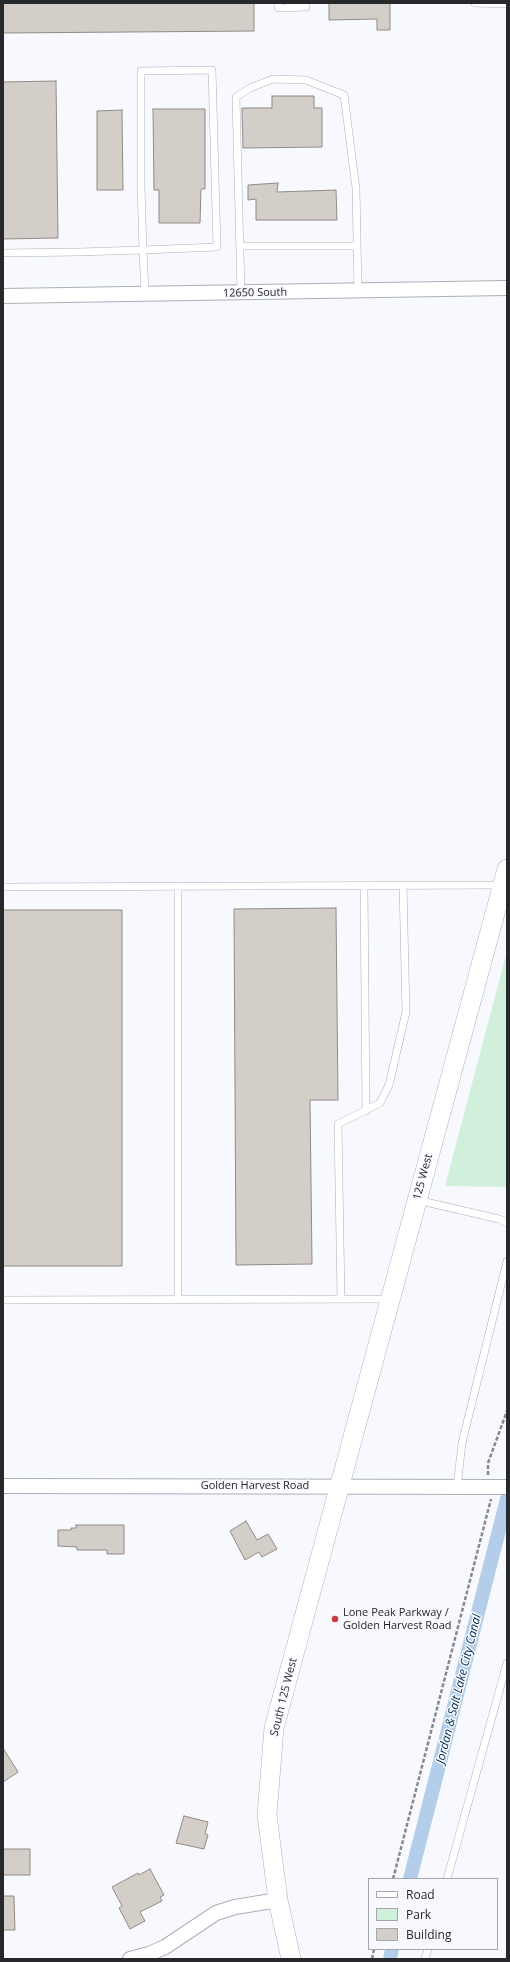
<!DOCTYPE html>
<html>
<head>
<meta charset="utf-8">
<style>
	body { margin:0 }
	#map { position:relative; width:510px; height:1962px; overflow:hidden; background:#f7f9fe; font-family:"Open Sans",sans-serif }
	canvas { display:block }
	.frame { position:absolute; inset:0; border:4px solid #27282b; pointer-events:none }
	.legend { position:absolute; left:368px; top:1878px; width:130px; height:72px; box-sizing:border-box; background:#f7f9fe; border:1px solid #a4a5aa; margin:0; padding:5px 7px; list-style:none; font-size:12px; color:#27282b }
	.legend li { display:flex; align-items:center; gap:8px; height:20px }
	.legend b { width:20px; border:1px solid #a4a5aa }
</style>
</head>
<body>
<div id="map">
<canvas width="510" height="1962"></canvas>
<div class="frame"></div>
<ul class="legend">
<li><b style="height:5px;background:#fff"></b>Road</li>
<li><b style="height:11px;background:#d0f0db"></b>Park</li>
<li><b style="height:11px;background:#d3cec7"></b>Building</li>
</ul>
</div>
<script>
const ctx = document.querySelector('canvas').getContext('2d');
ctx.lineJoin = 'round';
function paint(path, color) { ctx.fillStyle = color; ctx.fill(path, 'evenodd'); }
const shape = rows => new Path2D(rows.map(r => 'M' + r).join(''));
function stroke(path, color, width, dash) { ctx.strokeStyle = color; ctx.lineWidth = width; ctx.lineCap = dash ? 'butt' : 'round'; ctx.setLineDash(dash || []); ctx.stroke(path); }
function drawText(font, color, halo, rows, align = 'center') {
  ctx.font = font + ' "Open Sans",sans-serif'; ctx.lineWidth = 3; ctx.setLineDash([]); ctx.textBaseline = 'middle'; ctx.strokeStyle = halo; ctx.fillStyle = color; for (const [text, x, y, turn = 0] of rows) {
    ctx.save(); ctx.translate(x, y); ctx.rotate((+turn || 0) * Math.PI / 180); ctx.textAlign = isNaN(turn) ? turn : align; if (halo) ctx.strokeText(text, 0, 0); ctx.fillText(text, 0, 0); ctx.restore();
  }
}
paint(shape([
	[507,951,507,1187,445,1186]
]), '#d0f0db');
stroke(shape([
	[410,1879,507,1499],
	[390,1959,392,1949]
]), '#b4cee9', 14);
const building = shape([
	[3,3,254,3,254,31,3,33,3,3],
	[329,3,390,3,390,30,377,30,377,19,329,20,329,3],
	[56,81,58,238,3,239,3,82,56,81],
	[272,96,314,96,314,108,322,108,322,147,243,148,242,108,272,108,272,96],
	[153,109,205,109,205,189,201,189,200,223,159,223,159,190,154,190,153,109],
	[122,110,123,190,97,190,97,111,122,110],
	[278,183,277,192,336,190,337,220,256,220,256,199,248,200,248,185,278,183],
	[336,908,338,1100,310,1100,312,1264,236,1265,234,909,336,908],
	[3,910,122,910,122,1266,3,1266,3,910],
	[246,1521,257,1540,268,1534,277,1549,262,1557,259,1552,245,1560,230,1531,246,1521],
	[76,1525,124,1525,124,1554,107,1554,107,1550,77,1550,77,1547,58,1546,58,1530,71,1530,71,1528,76,1528,76,1525],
	[3,1748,18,1772,3,1782,3,1748],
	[184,1816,208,1822,205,1834,208,1835,204,1849,176,1843,184,1816],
	[3,1849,30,1849,30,1875,3,1875,3,1849],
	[150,1869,164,1895,160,1897,162,1901,140,1912,145,1921,130,1929,119,1908,122,1906,112,1887,138,1873,139,1875,150,1869],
	[3,1896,14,1896,15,1930,3,1930,3,1896]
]);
paint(building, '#d3cec7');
stroke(building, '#908b84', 1);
const service = shape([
	[278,3,278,8,306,7,306,3],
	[475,3,507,4],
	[241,246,357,246],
	[3,253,79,252,143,250,217,247,212,70,141,71,141,187,143,250,145,294],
	[241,293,236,97,250,88,273,79,306,80,344,95,356,188,358,291],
	[178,886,178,1299],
	[364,886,366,1111],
	[3,887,501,885],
	[417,1200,499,1219,507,1223],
	[341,1299,338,1124,380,1103,389,1085,406,1012,403,886],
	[3,1300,389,1299],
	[457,1487,462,1443,507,1261],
	[447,1879,507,1663],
	[425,1959,428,1949]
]);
const minor = shape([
	[3,296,507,288],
	[3,1486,507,1487],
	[130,1959,149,1954,165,1947,216,1913,235,1907,278,1900]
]);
const secondary = shape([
	[291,1959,278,1900,267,1815,274,1728,507,869]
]);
stroke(service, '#abafb7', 8);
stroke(minor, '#abafb7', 16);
stroke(secondary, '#abafb7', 20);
stroke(shape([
	[488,1475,488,1463,507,1411],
	[393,1879,491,1499],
	[372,1959,374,1949]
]), '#88898d', 2.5, [4, 2]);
stroke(service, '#fff', 7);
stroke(minor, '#fff', 14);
stroke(secondary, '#fff', 19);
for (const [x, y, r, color] of [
	[335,1619,4,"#ca3b3d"]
]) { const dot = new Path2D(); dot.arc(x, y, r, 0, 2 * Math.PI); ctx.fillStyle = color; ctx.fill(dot); stroke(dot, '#f7f9fe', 1.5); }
drawText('11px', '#27282b', '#f7f9fe', [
	["12650 South",255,293,-1],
	["125 West",423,1177,-75],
	["Golden Harvest Road",255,1486],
	["South 125 West",284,1697,-76]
]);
drawText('11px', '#27282b', '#f7f9fe', [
	["Lone Peak Parkway /",343,1613],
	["Golden Harvest Road",343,1626]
], 'left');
drawText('italic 12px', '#012d4f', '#f7f9fe', [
	["Jordan & Salt Lake City Canal",459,1689,-76]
]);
</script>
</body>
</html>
